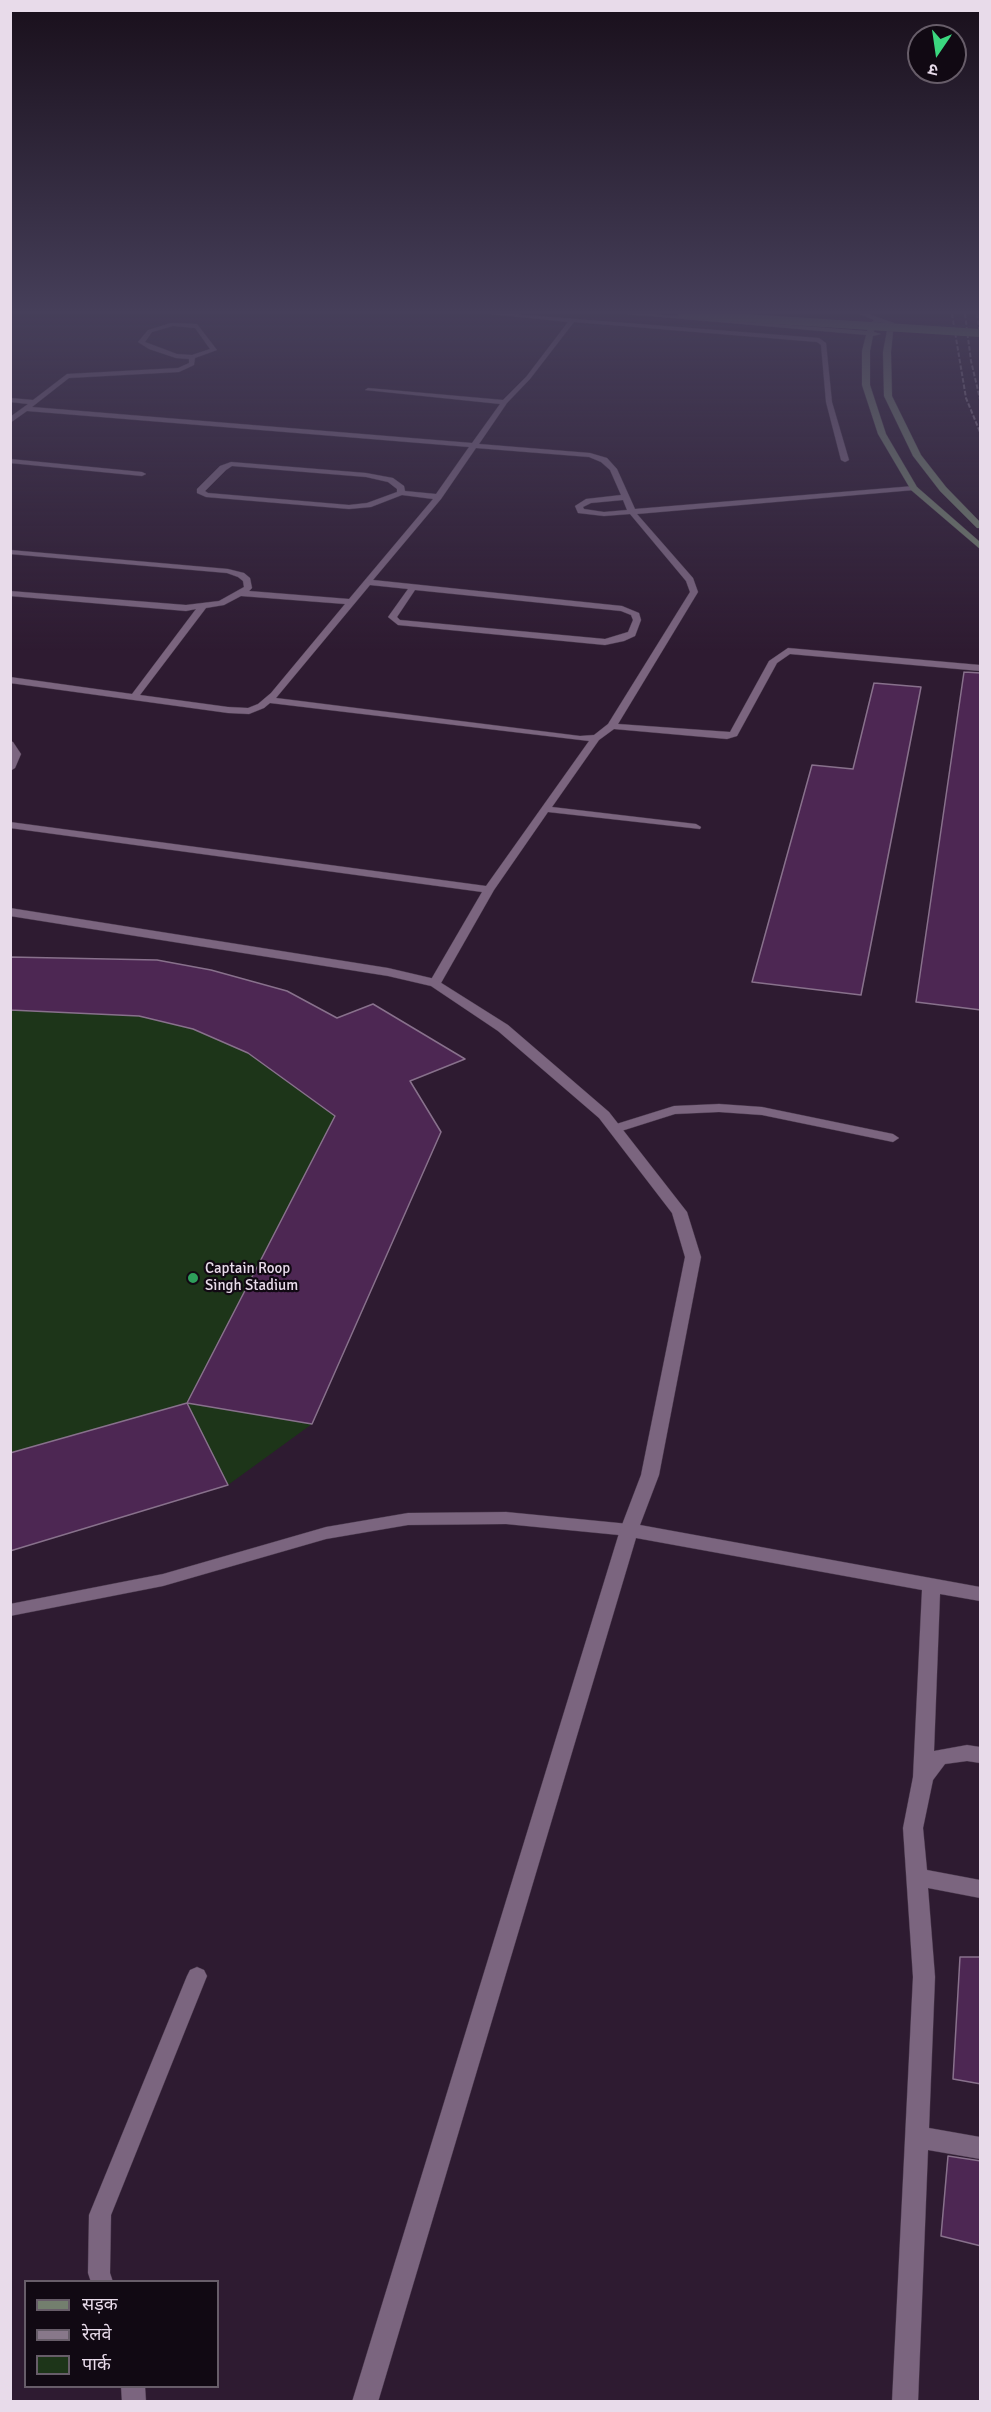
<!DOCTYPE html>
<html>
<head>
<meta charset="utf-8">
<style>
	body { margin:0 }
	#map { position:relative; width:991px; height:2412px; overflow:hidden; background:#2e1b31; font-family:Signika,"Noto Sans Devanagari",sans-serif }
	canvas { display:block }
	.frame { position:absolute; inset:0; border:12px solid #e8dbea; pointer-events:none }
	.legend { position:absolute; left:24px; top:2280px; width:195px; height:108px; box-sizing:border-box; background:#110913; border:2px solid #675d69; margin:0; padding:8px 10px; list-style:none; font-size:18px; color:#e8dbea }
	.legend li { display:flex; align-items:center; gap:12px; height:30px }
	.legend b { width:30px; border:2px solid #675d69 }
	.north { position:absolute; left:907px; top:24px; width:60px; height:60px; box-sizing:border-box; background:#110913; border:2px solid #675d69; border-radius:50%; rotate:193deg; font-size:16px; font-weight:700; line-height:24px; text-align:center; color:#e8dbea }
	.north::after { content:''; display:block; margin:auto; width:21px; height:27px; background:#3bd77f; clip-path:polygon(50% 0,100% 100%,50% 72%,0 100%) }
</style>
</head>
<body>
<div id="map">
<canvas width="991" height="2412"></canvas>
<div class="frame"></div>
<ul class="legend">
<li><b style="height:8px;background:#737f6e"></b>सड़क</li>
<li><b style="height:8px;background:#88788a"></b>रेलवे</li>
<li><b style="height:16px;background:#1d3519"></b>पार्क</li>
</ul>
<div class="north">उ</div>
</div>
<script>
const ctx = document.querySelector('canvas').getContext('2d');
ctx.lineJoin = 'round';
function paint(path, color) { ctx.fillStyle = color; ctx.fill(path, 'evenodd'); }
const shape = rows => new Path2D(rows.map(r => 'M' + r).join(''));
function stroke(path, color, width, dash) { ctx.strokeStyle = color; ctx.lineWidth = width; ctx.lineCap = dash ? 'butt' : 'round'; ctx.setLineDash(dash || []); ctx.stroke(path); }
function drawText(font, color, halo, rows, align = 'center') {
  ctx.font = font + ' Signika,sans-serif'; ctx.lineWidth = 4.5; ctx.setLineDash([]); ctx.textBaseline = 'middle'; ctx.strokeStyle = halo; ctx.fillStyle = color; for (const [text, x, y, turn = 0] of rows) {
    ctx.save(); ctx.translate(x, y); ctx.rotate((+turn || 0) * Math.PI / 180); ctx.textAlign = isNaN(turn) ? turn : align; if (halo) ctx.strokeText(text, 0, 0); ctx.fillText(text, 0, 0); ctx.restore();
  }
}
paint(shape([
	[11,957,157,960,211,970,287,991,337,1018,373,1004,465,1059,410,1081,441,1132,312,1424,228,1485,11,1551]
]), '#1d3519');
const building = shape([
	[964,672,981,673,981,1010,916,1002,964,672],
	[874,683,921,687,861,995,752,982,812,765,853,769,874,683],
	[10,957,157,960,211,970,287,991,337,1018,373,1004,465,1059,410,1081,441,1132,312,1424,187,1403,335,1116,248,1053,193,1029,139,1016,10,1010,10,957],
	[187,1403,228,1485,10,1551,10,1453,187,1403],
	[960,1957,981,1957,981,2084,953,2079,960,1957],
	[948,2156,981,2161,981,2246,941,2236,948,2156]
]);
paint(building, '#4d2753');
stroke(building, '#88718c', 1.5);
const lane = shape([
	[491,314,511,314,819,338,826,343,832,402,849,460,845,462,841,460,826,402,821,345,817,342,574,322,530,379,507,403,479,444,590,453,607,458,617,469,635,509,914,486,918,488,914,490,637,514,693,578,698,592,618,724,730,732,769,661,788,648,980,665,980,671,790,654,777,663,737,736,727,739,614,729,599,740,552,807,696,824,701,827,700,829,548,812,494,890,441,983,435,986,429,983,482,892,10,828,10,822,486,886,589,741,270,703,264,708,249,714,228,713,10,683,10,677,132,694,196,609,186,611,10,596,10,591,186,605,219,601,244,587,243,581,238,577,227,573,10,554,10,550,228,569,244,573,250,578,252,588,249,591,349,599,433,499,402,495,371,507,349,509,206,497,197,493,197,489,220,466,231,462,366,473,393,478,404,486,405,491,436,494,469,447,27,411,10,423,10,417,28,404,10,402,10,398,33,400,67,374,178,368,189,363,189,359,176,358,149,349,138,342,148,330,171,323,197,324,217,350,195,358,194,365,179,372,69,378,32,407,472,443,500,404,365,390,368,388,503,400,526,377,568,322,491,314],
	[173,326,195,328,210,349,192,355,177,354,145,342,152,332,173,326],
	[476,448,589,457,601,462,610,470,621,495,586,499,575,506,578,513,604,516,630,514,686,581,690,592,608,724,594,735,580,736,276,698,370,585,408,589,388,617,398,625,605,645,624,641,635,636,641,620,639,613,622,606,373,580,441,499,476,448],
	[232,466,366,477,388,482,397,489,397,492,367,503,349,505,208,493,205,491,226,470,232,466],
	[623,500,627,510,604,512,584,509,583,507,591,503,623,500],
	[415,590,621,611,631,615,633,620,628,632,605,639,400,620,397,617,415,590],
	[241,596,345,604,271,693,258,704,248,708,228,707,140,695,206,608,224,605,241,596],
	[10,459,142,472,146,474,142,476,10,463,10,459],
	[10,741,13,742,21,754,15,768,10,771,10,741],
	[719,1104,762,1107,893,1134,899,1138,893,1142,762,1115,719,1112,675,1114,615,1133,609,1129,610,1126,674,1106,719,1104],
	[506,1512,629,1524,635,1526,637,1530,635,1534,629,1536,506,1524,408,1525,326,1539,163,1586,10,1616,10,1604,163,1574,326,1527,408,1513,506,1512],
	[197,1967,204,1970,207,1976,111,2215,110,2273,113,2282,91,2282,88,2273,89,2215,187,1976,190,1970,197,1967],
	[121,2386,145,2386,146,2402,122,2402,121,2386]
]);
const street = shape([
	[10,908,388,968,435,979,508,1025,609,1112,687,1212,701,1257,659,1475,640,1525,980,1587,980,1601,940,1594,934,1751,967,1745,980,1747,980,1763,967,1761,945,1764,933,1780,923,1828,927,1870,980,1880,980,1898,928,1888,935,1977,929,2128,980,2137,980,2159,928,2150,918,2402,892,2402,913,1977,903,1828,913,1777,922,1590,636,1538,378,2402,352,2402,620,1530,641,1475,685,1257,672,1213,599,1118,498,1031,431,986,388,976,10,916,10,908]
]);
const secondary = shape([
	[627,314,650,314,867,331,869,324,874,320,860,314,868,314,894,323,891,352,892,396,921,455,946,487,980,522,980,528,977,528,940,491,913,456,884,396,883,352,888,325,880,322,875,325,874,332,881,334,873,336,870,351,870,385,886,434,917,487,980,542,980,549,911,490,878,434,862,385,862,351,866,335,627,314]
]);
stroke(lane, '#48384b', 1);
stroke(street, '#48384b', 1);
stroke(secondary, '#48384b', 1);
paint(lane, '#7b657f');
paint(street, '#7b657f');
paint(secondary, '#737f6e');
stroke(shape([
	[952,314,966,398,980,432],
	[965,314,971,361,980,399],
	[977,314,980,335]
]), '#88788a', 2, [4.5, 2]);
const primaryBridge = shape([
	[682,314,980,333]
]);
stroke(primaryBridge, '#48384b', 8, []);
stroke(primaryBridge, '#6a995d', 8);
const sky = ctx.createLinearGradient(0, 0, 0, 651);
sky.addColorStop(0, '#190f1b');
sky.addColorStop(0.48, '#463f5a');
sky.addColorStop(1, '#463f5a00');
ctx.fillStyle = sky;
ctx.fillRect(0, 0, 991, 651);
for (const [x, y, r, color] of [
	[193,1278,6,"#2e9e5b"]
]) { const dot = new Path2D(); dot.arc(x, y, r, 0, 2 * Math.PI); ctx.fillStyle = color; ctx.fill(dot); stroke(dot, '#110913', 2); }
drawText('15px', '#e8dbea', '#110913', [
	["Captain Roop",205,1269],
	["Singh Stadium",205,1286]
], 'left');
</script>
</body>
</html>
